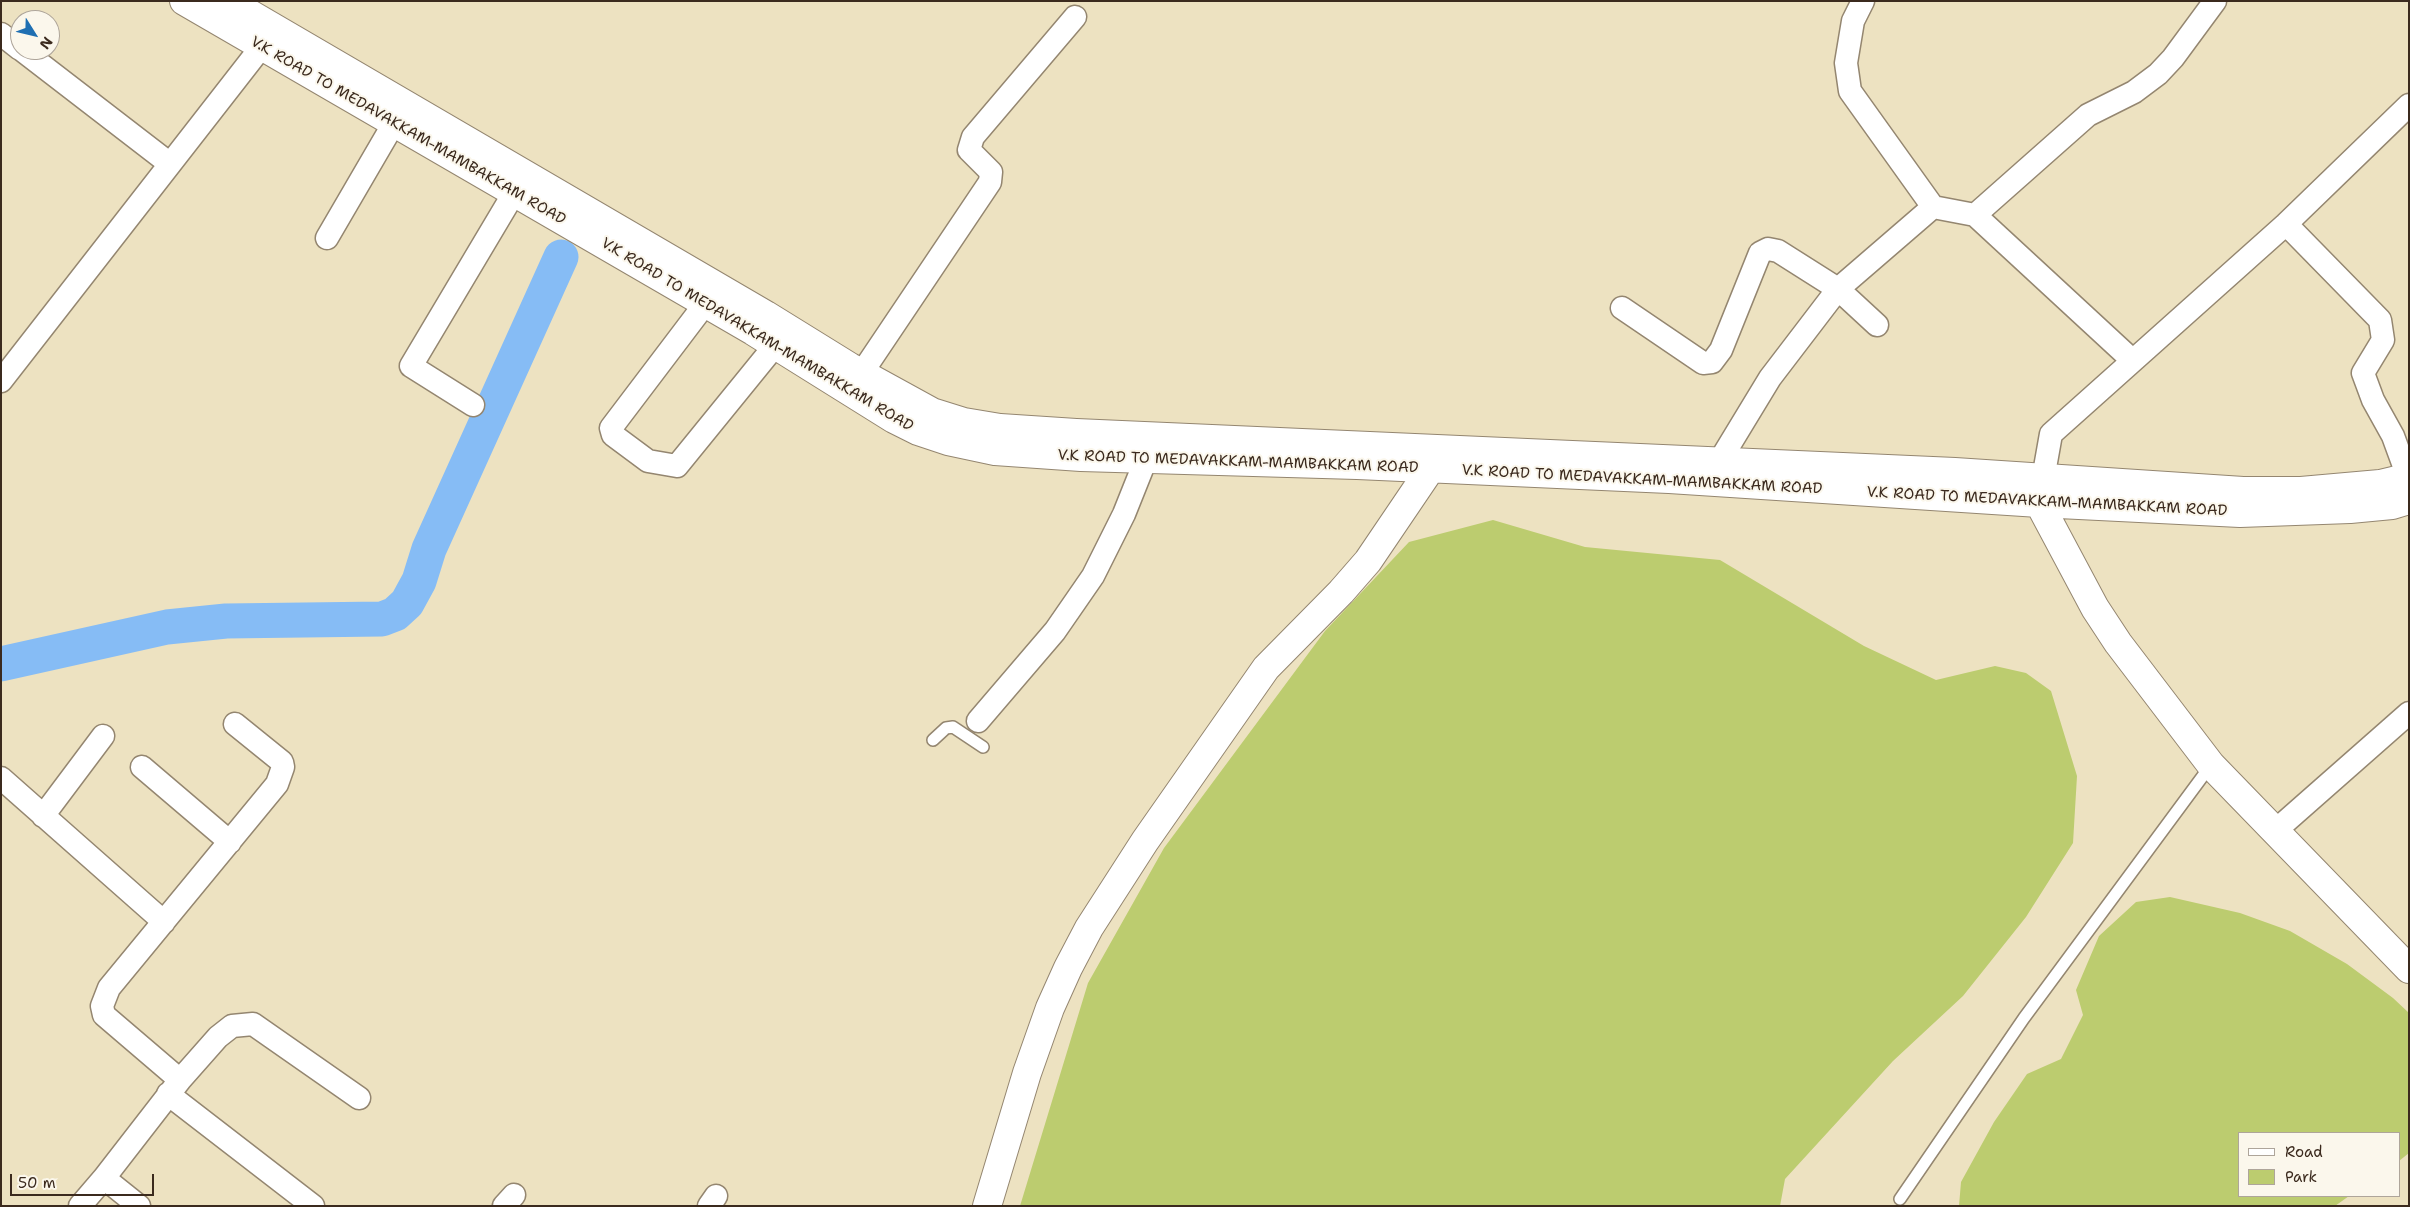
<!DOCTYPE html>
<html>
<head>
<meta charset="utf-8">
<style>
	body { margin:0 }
	#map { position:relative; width:2410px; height:1207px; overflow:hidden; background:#ede2c1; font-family:"Shantell Sans",sans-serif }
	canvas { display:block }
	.frame { position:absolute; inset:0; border:2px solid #3b2a1e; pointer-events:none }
	.legend { position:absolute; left:2238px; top:1132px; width:162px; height:65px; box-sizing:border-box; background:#fbf7ec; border:1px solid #aea59a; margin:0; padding:6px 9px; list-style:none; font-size:15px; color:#3b2a1e }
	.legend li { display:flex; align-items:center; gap:10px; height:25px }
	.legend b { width:25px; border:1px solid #aea59a }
	.north { position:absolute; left:10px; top:10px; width:50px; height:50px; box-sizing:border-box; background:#fbf7ec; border:1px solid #aea59a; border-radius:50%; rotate:126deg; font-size:14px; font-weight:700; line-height:20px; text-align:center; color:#3b2a1e }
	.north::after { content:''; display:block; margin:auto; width:18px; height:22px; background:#1f6fb2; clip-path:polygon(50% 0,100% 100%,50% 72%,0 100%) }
	.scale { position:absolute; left:10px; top:1174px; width:144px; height:22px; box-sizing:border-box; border:2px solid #3b2a1e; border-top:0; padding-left:6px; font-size:15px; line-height:18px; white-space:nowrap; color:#3b2a1e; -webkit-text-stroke:4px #fbf7ec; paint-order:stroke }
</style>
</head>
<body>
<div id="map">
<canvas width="2410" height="1207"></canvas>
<div class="frame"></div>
<ul class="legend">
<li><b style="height:6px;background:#fff"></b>Road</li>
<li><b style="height:14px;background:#bccc6f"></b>Park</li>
</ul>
<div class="north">N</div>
<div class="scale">50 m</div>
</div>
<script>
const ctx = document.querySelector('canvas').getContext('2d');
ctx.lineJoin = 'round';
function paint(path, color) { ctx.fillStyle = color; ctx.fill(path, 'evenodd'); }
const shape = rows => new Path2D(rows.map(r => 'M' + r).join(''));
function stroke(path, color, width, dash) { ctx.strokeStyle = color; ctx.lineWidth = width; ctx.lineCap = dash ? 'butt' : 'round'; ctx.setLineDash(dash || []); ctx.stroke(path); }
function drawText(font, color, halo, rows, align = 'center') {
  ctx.font = font + ' "Shantell Sans",sans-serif'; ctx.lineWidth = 4; ctx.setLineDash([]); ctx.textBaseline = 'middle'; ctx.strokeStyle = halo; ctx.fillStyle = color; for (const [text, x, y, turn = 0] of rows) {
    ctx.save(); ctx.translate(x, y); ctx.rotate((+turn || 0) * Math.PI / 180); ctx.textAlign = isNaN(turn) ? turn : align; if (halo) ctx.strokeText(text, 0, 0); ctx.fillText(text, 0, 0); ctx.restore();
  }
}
paint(shape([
	[1493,520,1585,547,1720,560,1864,646,1936,680,1995,666,2026,673,2051,691,2077,776,2073,843,2026,917,1963,996,1893,1061,1785,1179,1780,1206,1020,1206,1088,983,1164,848,1325,631,1409,542],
	[2170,897,2240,913,2290,931,2347,964,2393,998,2409,1013,2409,1153,2399,1161,2399,1133,2239,1133,2239,1196,2349,1196,2335,1206,1959,1206,1961,1182,1994,1122,2027,1074,2061,1059,2083,1015,2076,990,2099,936,2136,902]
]), '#bccc6f');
stroke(shape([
	[1,664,167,627,226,621,382,619,395,614,407,603,419,581,429,549,561,257]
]), '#86bcf5', 35);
const lane = shape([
	[933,740,946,728,953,727,983,747],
	[1900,1199,2024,1018,2211,765]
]);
const street = shape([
	[1863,1,1853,21,1846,63,1850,91,1933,207],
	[1,34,20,49],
	[22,50,170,164],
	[1975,215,2132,360],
	[2286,224,2380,320,2383,340,2363,373,2373,400,2393,436,2408,477],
	[327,238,394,123],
	[705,304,611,428,613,435,648,461,677,466,786,332],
	[1622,308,1703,363,1712,362,1721,350,1760,253,1768,249,1778,251,1838,289,1877,325],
	[861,374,990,182,991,172,969,150,973,137,1075,17],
	[1,381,273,32],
	[473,405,411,366,514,193],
	[1719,462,1770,378,1838,289,1933,207,1975,215,2088,115,2134,92,2158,74,2173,58,2215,1],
	[2043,479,2051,434,2286,224,2409,105],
	[978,721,1055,631,1093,576,1124,514,1146,459],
	[142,767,230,842],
	[1,778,164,922],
	[43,816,103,736],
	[2275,831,2409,713],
	[180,1080,104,1015,102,1006,109,988,277,784,283,767,282,762,235,724],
	[168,1094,313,1206],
	[80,1206,104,1178],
	[139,1206,104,1178,180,1080,218,1037,232,1026,253,1024,359,1098],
	[504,1206,514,1195],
	[709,1206,716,1196]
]);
const secondary = shape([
	[184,1,753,331,894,419,918,431,948,441,995,451,1081,457,1357,465,1669,479,2039,503,2240,513,2350,509,2392,505,2409,500],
	[228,1,766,315,850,367,932,412,964,422,1000,428,1076,433,1955,472,2243,491,2301,491,2380,484,2409,477],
	[2042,488,2039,503,2095,608,2118,643,2211,765,2409,969],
	[987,1206,1027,1073,1050,1008,1068,968,1089,928,1145,841,1266,668,1341,592,1368,561,1431,468,1433,454]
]);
stroke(lane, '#948670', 14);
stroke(street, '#948670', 25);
stroke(secondary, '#948670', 30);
stroke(lane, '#fff', 11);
stroke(street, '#fff', 22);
stroke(secondary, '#fff', 28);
drawText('15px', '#3b2a1e', '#fbf7ec', [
	["V.K ROAD TO MEDAVAKKAM-MAMBAKKAM ROAD",408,131,30],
	["V.K ROAD TO MEDAVAKKAM-MAMBAKKAM ROAD",757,335,31],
	["V.K ROAD TO MEDAVAKKAM-MAMBAKKAM ROAD",1238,462,2],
	["V.K ROAD TO MEDAVAKKAM-MAMBAKKAM ROAD",1642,480,3],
	["V.K ROAD TO MEDAVAKKAM-MAMBAKKAM ROAD",2047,502,3]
]);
</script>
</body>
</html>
